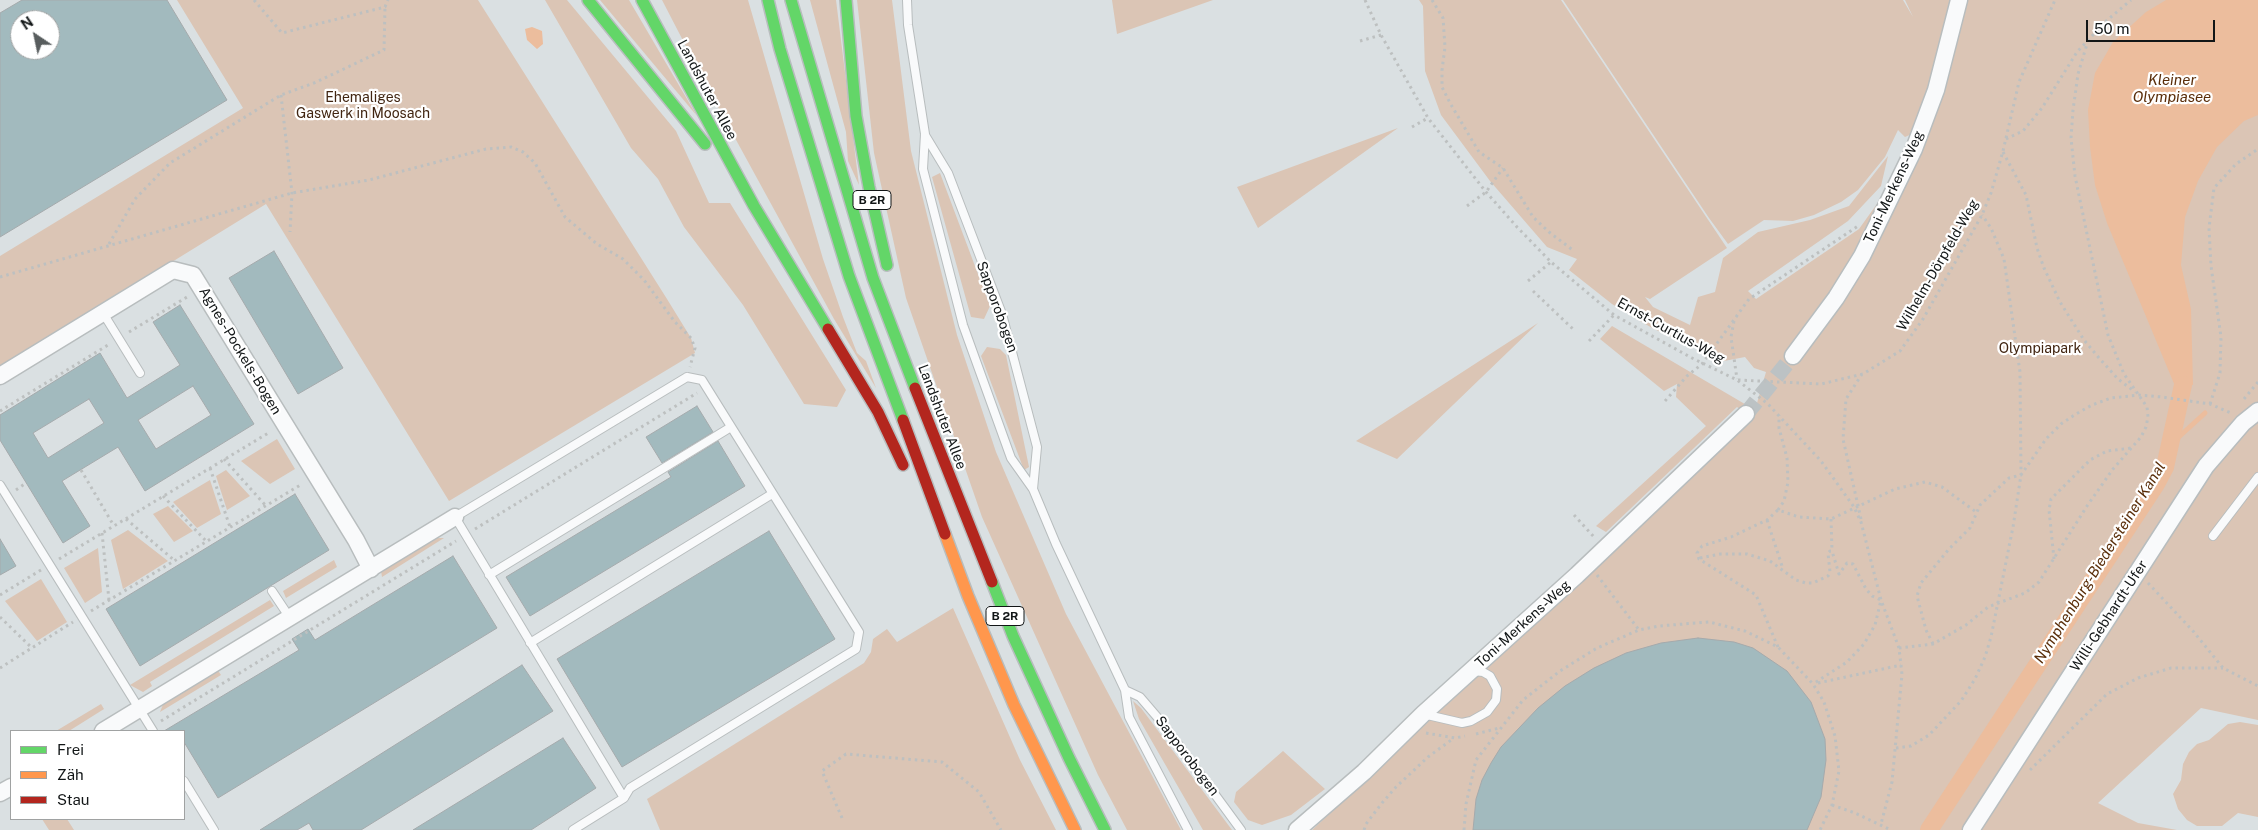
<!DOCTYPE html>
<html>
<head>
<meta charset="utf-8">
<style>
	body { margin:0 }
	#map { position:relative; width:2258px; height:830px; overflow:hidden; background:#dae0e2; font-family:"Public Sans",sans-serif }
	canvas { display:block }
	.legend { position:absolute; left:10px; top:730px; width:175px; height:90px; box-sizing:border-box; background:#fff; border:1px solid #a0a2a2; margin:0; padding:6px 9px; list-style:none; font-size:15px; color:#121617 }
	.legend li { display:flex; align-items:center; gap:10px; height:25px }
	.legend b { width:25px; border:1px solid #a0a2a2 }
	.north { position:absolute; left:10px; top:10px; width:50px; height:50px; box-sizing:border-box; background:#fff; border:1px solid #a0a2a2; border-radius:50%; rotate:326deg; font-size:14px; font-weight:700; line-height:20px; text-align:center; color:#121617 }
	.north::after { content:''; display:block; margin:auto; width:18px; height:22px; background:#585d5e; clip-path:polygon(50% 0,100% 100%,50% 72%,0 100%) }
	.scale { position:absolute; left:2086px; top:20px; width:129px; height:22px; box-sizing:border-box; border:2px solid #121617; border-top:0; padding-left:6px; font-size:15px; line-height:18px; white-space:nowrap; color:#121617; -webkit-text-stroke:4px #fff; paint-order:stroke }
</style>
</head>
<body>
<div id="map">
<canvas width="2258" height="830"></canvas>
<ul class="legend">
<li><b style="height:6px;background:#63d668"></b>Frei</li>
<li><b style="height:6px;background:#ff974d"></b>Zäh</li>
<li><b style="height:6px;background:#b3261e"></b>Stau</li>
</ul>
<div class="north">N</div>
<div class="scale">50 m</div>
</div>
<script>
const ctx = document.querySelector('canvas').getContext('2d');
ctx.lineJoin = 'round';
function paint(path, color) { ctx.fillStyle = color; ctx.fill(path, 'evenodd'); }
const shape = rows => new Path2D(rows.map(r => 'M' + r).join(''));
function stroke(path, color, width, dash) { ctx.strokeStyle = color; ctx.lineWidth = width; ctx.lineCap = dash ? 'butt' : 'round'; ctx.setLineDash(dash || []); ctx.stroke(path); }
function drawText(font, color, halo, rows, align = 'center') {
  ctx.font = font + ' "Public Sans",sans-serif'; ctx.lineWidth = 4.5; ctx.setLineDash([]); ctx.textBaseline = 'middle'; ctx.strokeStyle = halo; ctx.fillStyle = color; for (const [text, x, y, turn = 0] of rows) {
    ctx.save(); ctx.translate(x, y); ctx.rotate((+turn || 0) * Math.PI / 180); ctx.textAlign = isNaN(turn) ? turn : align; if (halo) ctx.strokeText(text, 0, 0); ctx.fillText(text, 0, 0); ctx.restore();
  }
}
paint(shape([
	[177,0,478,0,667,299,691,338,695,353,449,501,266,204,0,368,0,256,243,108],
	[545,0,567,0,676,131,709,203,730,203,846,390,837,407,804,404,743,305,684,227,658,179,631,148],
	[600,0,629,0,697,116],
	[662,0,748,0,823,259,843,317,857,353,866,361,876,388,834,319,706,85],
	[810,0,836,0,859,185,848,161,846,132],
	[857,0,892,0,911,151,957,335,996,452,1066,614,1181,830,1127,830,1098,775,982,517,906,298,874,153],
	[1112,0,1213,0,1117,34],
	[1419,0,1561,0,1727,248,1650,299,1645,297,1653,307,1690,325,1698,297,1715,292,1723,258,1758,232,1810,220,1849,206,1888,156,1881,186,1848,221,1748,291,1756,299,1859,229,1884,194,1912,134,1905,137,1898,130,1885,157,1858,190,1841,202,1814,215,1793,221,1764,220,1728,244,1709,218,1563,0,1903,0,1913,17,1905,0,2258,0,2258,720,2201,708,2098,803,2138,823,2177,830,1312,830,1753,419,1737,407,1606,532,1596,526,1706,426,1676,397,1677,384,1664,391,1600,339,1612,326,1755,410,1766,372,1754,368,1745,357,1724,361,1652,328,1612,304,1569,270,1577,259,1547,247,1490,181,1441,115,1425,71,1423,6],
	[1398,128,1258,228,1237,187],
	[940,173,990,306,984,319,971,317,932,177],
	[1538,323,1397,459,1356,441],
	[987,347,1000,349,1006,355,1029,467,1024,470,981,356],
	[277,439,295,469,270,484,241,461],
	[226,470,250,496,227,510,216,476],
	[210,480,221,514,197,528,173,502],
	[168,506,193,531,174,542,153,514],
	[128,530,168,561,123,589,111,540],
	[436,538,444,538,382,577,381,571],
	[98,548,102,592,85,603,64,568],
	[334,560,337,567,286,598,283,591],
	[41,579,67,622,37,641,5,601],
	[270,600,274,606,150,682,152,686,143,692,130,685],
	[953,608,1020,760,1056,830,660,830,647,799,864,663,871,652,873,639,887,629,897,642],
	[217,669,221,675,160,712,164,702],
	[1133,701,1141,708,1232,830,1203,830,1139,719],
	[101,704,104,709,69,731,56,731],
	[2240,722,2258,725,2258,817,2238,813,2222,826,2197,826,2187,820,2178,809,2173,794,2181,780,2183,764,2189,752,2197,744,2209,740,2228,724],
	[1283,751,1325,789,1291,815,1262,825,1248,820,1234,802,1236,792],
	[42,819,67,819,74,830,49,830]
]), '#dbc5b5');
paint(shape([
	[2166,0,2258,0,2258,115,2244,121,2217,147,2198,181,2185,217,2181,265,2191,309,2193,385,2175,386,2107,223,2095,185,2090,147,2088,110,2095,73,2113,42,2146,12],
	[532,27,542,31,543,44,537,49,527,40,525,29]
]), '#ecbd9d');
stroke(shape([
	[2170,445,2205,413]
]), '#ecbd9d', 5);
stroke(shape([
	[1929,830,2156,484,2165,467,2183,385]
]), '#ecbd9d', 18);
const building = shape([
	[22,0,167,0,227,100,0,237,0,13,22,0],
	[20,20,50,20,50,50,20,50,20,20],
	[274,251,343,368,298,394,229,278,274,251],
	[180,305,254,424,145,491,118,447,62,481,90,526,63,543,0,440,0,415,100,353,127,398,180,365,153,322,180,305],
	[193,386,211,415,156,449,138,420,193,386],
	[89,399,104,423,48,458,33,433,89,399],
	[697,406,713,432,662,463,646,437,697,406],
	[718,441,745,486,530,616,506,577,671,477,668,472,718,441],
	[295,494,329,550,140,666,106,609,295,494],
	[769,531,835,639,622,767,557,659,769,531],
	[0,539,16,566,0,575,0,539],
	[453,556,497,628,218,798,184,742,184,731,164,731,299,650,292,639,308,629,315,640,453,556],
	[1698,638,1734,642,1753,648,1787,671,1811,702,1825,739,1826,760,1821,797,1807,830,1473,830,1476,799,1482,780,1491,763,1501,747,1538,708,1565,686,1594,668,1626,653,1661,643,1698,638],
	[522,665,553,711,361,830,313,830,309,823,297,830,260,830,522,665],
	[563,738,596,788,531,830,413,830,563,738]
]);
paint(building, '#a2babe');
stroke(building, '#a5aaac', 1);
stroke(shape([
	[1746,414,1793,356]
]), '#bcc2c4', 16, [16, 8]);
const lane = shape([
	[907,0,908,25,925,134,923,169,963,325,1011,458,1033,489,1056,544,1125,690,1129,717,1188,830],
	[925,135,948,173,1002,314,1037,447,1033,489],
	[103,313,140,373],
	[687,377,702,380,859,632,856,649,630,788,624,798,455,517,687,377],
	[0,485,153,731],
	[2213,536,2258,477],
	[489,575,731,427],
	[272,591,290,618],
	[530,643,772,494],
	[1125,690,1140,697,1164,725,1241,830],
	[1423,714,1462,723,1471,721,1487,712,1496,700,1497,689,1490,676,1483,672,1473,671],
	[184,781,214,830],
	[573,830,624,798]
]);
const street = shape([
	[1793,356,1836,298,1862,256,1914,149,1936,90,1959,0],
	[0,376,173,270,193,275,356,540,371,569],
	[103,731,455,517],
	[0,793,11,787],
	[1297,830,1364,772,1423,714,1577,575,1746,414],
	[1971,830,2206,466,2243,423,2258,411]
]);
const fast = shape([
	[588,0,705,144],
	[642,0,754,206,828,329],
	[768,0,780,49,849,276,903,420],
	[791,0,873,278,915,388],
	[846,0,856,116,869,187,887,265],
	[992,582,1013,636,1069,758,1105,830]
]);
const slow = shape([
	[945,534,968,596,1014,705,1075,830]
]);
const jam = shape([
	[828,329,878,412,903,465],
	[915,388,992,582],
	[903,420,945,534]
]);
stroke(lane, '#b8bdbe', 10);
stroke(street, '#b8bdbe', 19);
stroke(fast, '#b8bdbe', 14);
stroke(slow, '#b8bdbe', 14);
stroke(jam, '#b8bdbe', 14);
stroke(shape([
	[254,0,282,33,385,7,388,0],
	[1365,0,1381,35,1428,118,1486,192,1517,227,1551,262,1614,315,1692,358,1737,380,1768,404,1821,461,1854,507,1861,522,1881,600,1899,648,1902,674,1892,782,1881,824],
	[1432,0,1443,18,1445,47,1442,70,1442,87,1450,103,1479,152,1503,168,1533,217,1549,232,1574,251],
	[1360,41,1381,35],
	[281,95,292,193,290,232],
	[1412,127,1428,118],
	[2006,139,2023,131,2042,108,2077,52,2105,22,2131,0],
	[2003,152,2026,195,2037,248,2044,268,2060,302,2084,340,2099,358,2118,379,2135,392],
	[1467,206,1486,192,1503,168],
	[109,244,135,199,170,163,281,95,314,83,384,50,385,7],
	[0,277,292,193,369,180,486,149,511,147,523,152,535,163,565,217,597,244,623,259,644,280,675,322,691,338,695,348,690,367],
	[1528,281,1551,262],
	[1533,291,1573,329],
	[1734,321,1731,337,1737,379],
	[129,332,187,297],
	[1589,341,1614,315],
	[1738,380,1821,384,1863,374,1900,351,1923,319,1982,215,1991,193,2003,151,2019,82,2055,0],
	[2244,399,2258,382],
	[1665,401,1687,376,1702,364,1749,299,1858,226],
	[2210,404,2220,373,2221,337,2211,266,2209,228,2214,188,2236,164,2258,149],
	[0,411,108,345],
	[224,459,266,506],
	[210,468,230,527],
	[81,470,114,526],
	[16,490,26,483],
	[163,496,207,542],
	[1778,510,1784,501,1788,482,1787,458,1779,428,1779,415],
	[1574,515,1594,537],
	[126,519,175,561],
	[1831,519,1832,551],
	[1861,519,1843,439,1846,399,1862,374],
	[1767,520,1783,569],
	[475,529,697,393],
	[102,533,109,600],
	[1700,558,1720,554,1747,554,1770,561,1796,580,1806,583,1813,583,1828,576,1830,572,1828,553,1830,551,1832,551,1839,574,1847,563,1853,564,1866,589,1872,596,1881,600,1875,625,1864,644,1847,662,1813,684],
	[59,559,270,432],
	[2054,559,2049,510,2051,499,2090,460,2107,451,2131,448],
	[1597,575,1639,630],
	[2148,583,2193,631,2223,668,2258,686],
	[0,595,41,570],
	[91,611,302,484],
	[0,617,32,648],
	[1933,644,1926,630,1917,596,1921,583,1949,549,1970,528,1980,505,2009,478,2021,475,2020,372,2004,259,1991,228,1982,215],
	[1778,647,1756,595,1699,559,1697,553,1702,546,1731,537,1767,520,1778,510,1799,517,1831,519,1895,489,1925,482,1942,487,1976,512],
	[1899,648,1933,644,1966,625,1988,607,2025,593,2039,582,2087,506,2113,469,2141,437,2146,427,2148,417,2147,407,2124,374,2108,335,2075,176,2071,138,2073,110,2078,74,2087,44],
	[0,668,73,622],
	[1818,683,1901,665],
	[161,721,456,541],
	[1426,733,1455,738,1465,736],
	[1476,734,1499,728],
	[1896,748,1911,746,1929,735,1961,701,1975,679,1985,657,1991,637,2013,527,2021,475,2046,439,2061,424,2076,414,2092,405,2111,398,2139,395,2162,397,2210,404,2231,413],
	[2030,770,2107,694,2138,678,2171,668,2223,668],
	[1832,805,1855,813,1891,830],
	[842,818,822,771,846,754,942,762,979,792,1001,830],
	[1364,830,1366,824,1382,803,1396,787,1428,757,1454,738],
	[1464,830,1466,804,1476,760,1523,700,1560,671,1597,648,1639,630,1659,626,1709,622,1745,631,1778,647,1813,684,1824,702,1835,736,1839,771,1832,805,1820,830]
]), '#bdc0c0', 3, [2.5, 4]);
stroke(lane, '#f9fafb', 8);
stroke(street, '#f9fafb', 16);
stroke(fast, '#63d668', 11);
stroke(slow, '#ff974d', 11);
stroke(jam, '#b3261e', 11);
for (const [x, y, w] of [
	[872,200,38],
	[1005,616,38]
]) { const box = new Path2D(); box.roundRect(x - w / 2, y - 9.5, w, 19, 4); ctx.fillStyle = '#fff'; ctx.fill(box); stroke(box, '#121617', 1); }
drawText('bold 12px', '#121617', null, [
	["B 2R",872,200],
	["B 2R",1005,616]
]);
drawText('14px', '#121617', '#fff', [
	["Landshuter Allee",707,90,62],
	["Toni-Merkens-Weg",1894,187,-65],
	["Wilhelm-Dörpfeld-Weg",1938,265,-60],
	["Sapporobogen",997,307,70],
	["Ernst-Curtius-Weg",1671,331,29],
	["Agnes-Pockels-Bogen",240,351,59],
	["Landshuter Allee",942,417,69],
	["Willi-Gebhardt-Ufer",2109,616,-57],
	["Toni-Merkens-Weg",1523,624,-42],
	["Sapporobogen",1187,756,53]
]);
drawText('14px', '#412511', '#fff', [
	["Ehemaliges",363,98],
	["Gaswerk in Moosach",363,114],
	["Olympiapark",2040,349]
]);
drawText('italic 15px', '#5a2e0a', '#fff', [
	["Kleiner",2172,80],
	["Olympiasee",2172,97],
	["Nymphenburg-Biedersteiner Kanal",2100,563,-58]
]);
</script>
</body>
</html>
